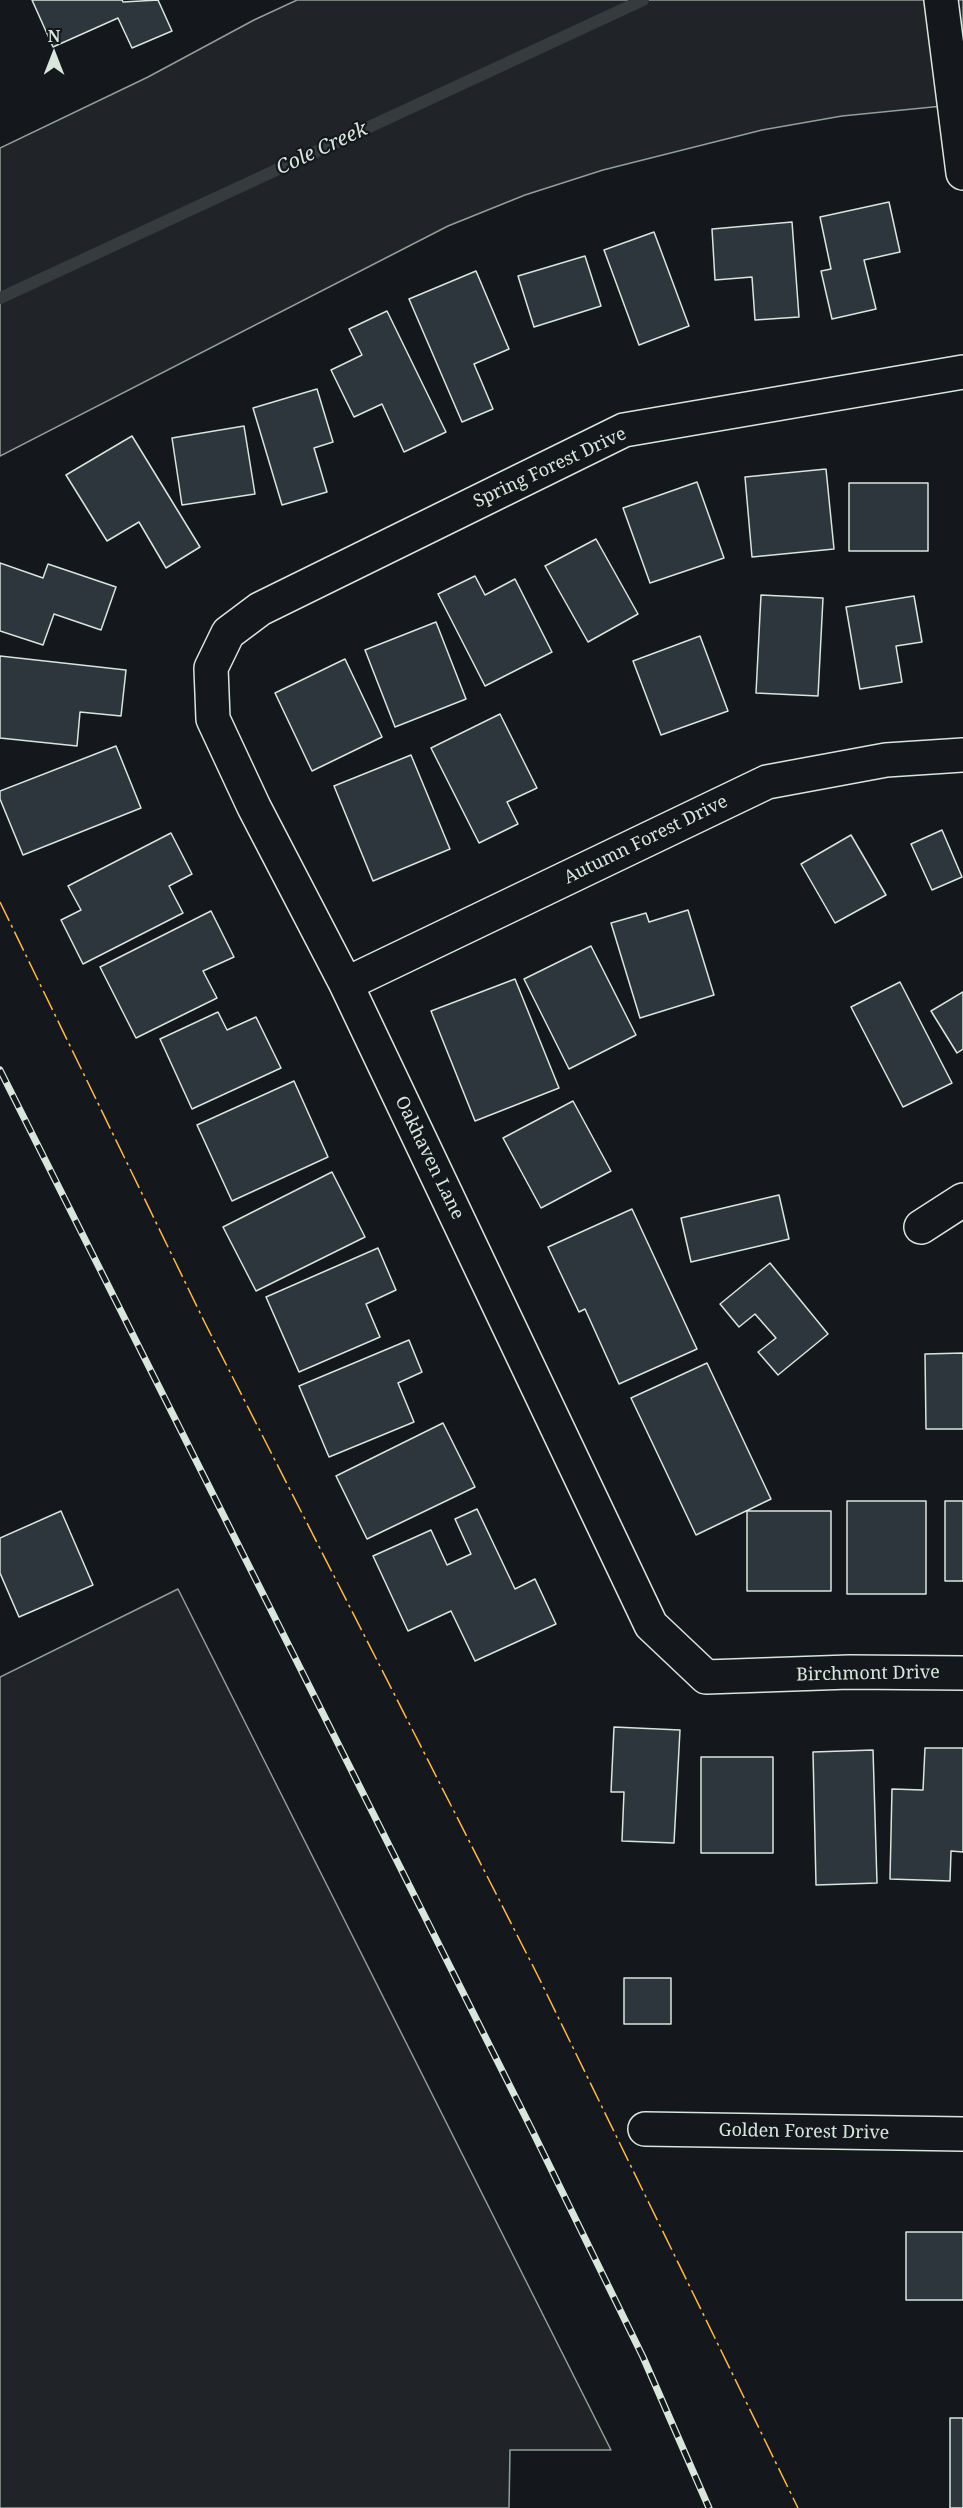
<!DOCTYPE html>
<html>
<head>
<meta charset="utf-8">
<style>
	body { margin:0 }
	#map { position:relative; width:963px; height:2508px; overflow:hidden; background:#14181c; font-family:"Noto Serif",serif }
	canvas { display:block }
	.north { position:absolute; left:24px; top:24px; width:60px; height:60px; -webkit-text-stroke:4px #14181c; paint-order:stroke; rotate:0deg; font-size:16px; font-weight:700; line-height:24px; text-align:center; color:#d8e6dc }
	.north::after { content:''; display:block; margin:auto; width:21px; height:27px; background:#d8e6dc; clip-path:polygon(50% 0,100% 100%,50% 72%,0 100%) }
</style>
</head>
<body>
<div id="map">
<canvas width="963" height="2508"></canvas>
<div class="north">N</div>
</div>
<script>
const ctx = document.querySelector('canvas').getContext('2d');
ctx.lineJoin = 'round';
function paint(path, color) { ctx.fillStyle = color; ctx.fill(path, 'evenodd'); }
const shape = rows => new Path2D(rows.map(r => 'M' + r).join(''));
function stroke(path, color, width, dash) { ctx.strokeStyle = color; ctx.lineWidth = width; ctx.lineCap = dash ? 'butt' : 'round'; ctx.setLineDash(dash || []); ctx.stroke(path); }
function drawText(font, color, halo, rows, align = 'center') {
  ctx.font = font + ' "Noto Serif",serif'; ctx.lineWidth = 4.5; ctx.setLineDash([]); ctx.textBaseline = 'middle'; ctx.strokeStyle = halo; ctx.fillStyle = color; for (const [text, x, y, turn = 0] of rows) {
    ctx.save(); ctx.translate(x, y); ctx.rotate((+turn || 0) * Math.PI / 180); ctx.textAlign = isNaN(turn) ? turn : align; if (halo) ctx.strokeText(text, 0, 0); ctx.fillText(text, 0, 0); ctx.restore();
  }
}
const green = shape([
	[297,0,963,0,963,104,842,116,762,130,603,170,525,195,448,226,0,456,0,148,148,77,254,20,297,0],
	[178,1589,611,2450,510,2450,509,2508,0,2508,0,1677,178,1589]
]);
paint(green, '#202428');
stroke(green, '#939e99', 1.5);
stroke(shape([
	[0,298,643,0]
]), '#363b3e', 12);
const building = shape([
	[32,0,122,0,123,2,158,0,172,31,132,48,118,18,53,47,32,0],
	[889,202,900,252,864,260,876,309,832,319,821,271,831,269,820,217,889,202],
	[792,222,799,317,755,320,752,277,715,280,712,229,792,222],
	[654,232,689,326,639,345,604,250,654,232],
	[585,256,601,306,534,327,518,276,585,256],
	[476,271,509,349,474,364,493,409,462,422,409,299,476,271],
	[387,311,446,432,404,452,382,404,354,417,331,370,362,355,349,329,387,311],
	[317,389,333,442,314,448,327,492,282,505,253,408,317,389],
	[244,426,255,494,182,505,172,438,244,426],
	[132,436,200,547,166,568,139,522,107,541,66,475,132,436],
	[826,469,834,549,752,557,745,477,826,469],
	[697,482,724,558,650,583,623,508,697,482],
	[849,483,928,483,928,551,849,551,849,483],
	[596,539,638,614,588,642,545,566,596,539],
	[0,563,43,578,48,564,116,587,101,630,54,614,43,645,0,631,0,563],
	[475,576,485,595,515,579,552,652,485,686,438,594,475,576],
	[761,595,823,598,818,696,756,693,761,595],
	[914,596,922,642,896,646,902,682,860,689,846,607,914,596],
	[436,622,466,699,395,727,365,650,436,622],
	[700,636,728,711,661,735,633,661,700,636],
	[0,656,126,670,121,716,80,712,77,746,0,738,0,656],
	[345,659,382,737,312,771,275,693,345,659],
	[500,714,537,788,507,802,518,824,479,843,431,748,500,714],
	[116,746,141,808,23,855,0,799,0,791,116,746],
	[411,755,450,849,373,881,334,786,411,755],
	[942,830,962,877,932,890,911,844,942,830],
	[171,833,192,874,169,886,183,913,83,964,61,920,81,910,68,886,171,833],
	[851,835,886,895,835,923,801,864,851,835],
	[688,910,714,995,640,1018,611,923,646,913,649,922,688,910],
	[211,911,234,957,203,971,217,998,136,1038,100,967,211,911],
	[591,946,636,1035,569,1069,524,979,591,946],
	[515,979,559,1088,475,1121,431,1011,515,979],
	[900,982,952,1083,903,1107,851,1007,900,982],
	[963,992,963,1049,957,1053,931,1011,963,992],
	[218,1012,227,1030,256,1017,281,1068,192,1109,160,1039,218,1012],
	[294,1081,328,1157,232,1201,197,1125,294,1081],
	[573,1101,611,1171,541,1208,503,1138,573,1101],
	[332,1172,365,1237,256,1291,223,1227,332,1172],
	[779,1195,789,1239,691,1262,681,1218,779,1195],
	[632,1209,697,1349,619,1384,585,1309,579,1312,548,1247,632,1209],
	[378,1248,396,1290,366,1304,380,1337,299,1372,266,1297,378,1248],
	[770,1263,828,1334,778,1375,758,1352,776,1338,755,1314,739,1327,720,1304,770,1263],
	[409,1340,422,1372,398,1383,414,1422,329,1457,299,1386,409,1340],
	[963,1353,963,1429,926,1429,925,1354,963,1353],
	[707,1363,771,1499,696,1535,631,1398,707,1363],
	[443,1423,475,1487,367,1539,336,1476,443,1423],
	[847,1501,926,1501,926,1594,847,1594,847,1501],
	[945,1501,963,1501,963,1581,945,1581,945,1501],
	[477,1509,515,1589,535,1579,556,1624,475,1661,451,1611,408,1631,373,1556,431,1530,447,1565,471,1554,455,1519,477,1509],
	[61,1511,93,1585,19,1617,0,1573,0,1538,61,1511],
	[747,1511,831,1511,831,1591,747,1591,747,1511],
	[614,1727,680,1730,674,1843,622,1841,624,1792,611,1792,614,1727],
	[925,1748,963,1748,963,1852,951,1851,950,1881,890,1879,892,1789,923,1790,925,1748],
	[873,1750,877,1883,816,1885,813,1752,873,1750],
	[701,1757,773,1757,773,1853,701,1853,701,1757],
	[624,1978,671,1978,671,2024,624,2024,624,1978],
	[906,2232,963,2232,963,2300,906,2300,906,2232],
	[950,2418,963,2418,963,2508,950,2508,950,2418]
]);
paint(building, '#2c363c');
stroke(building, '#d8e6dc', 1.5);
const street = shape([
	[963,372,624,430,260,609,228,633,211,668,213,719,254,807,346,984,651,1625,706,1677,849,1672,963,1673],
	[346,984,767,782,886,760,963,755],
	[921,1227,963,1200],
	[645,2129,963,2134]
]);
const secondary = shape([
	[941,0,963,173]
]);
stroke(street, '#d8e6dc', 36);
stroke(secondary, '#d8e6dc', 36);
stroke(street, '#14181c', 33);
stroke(secondary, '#14181c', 33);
const rail = shape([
	[0,1070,532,2130,643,2357,709,2508]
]);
stroke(rail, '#d8e6dc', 7);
stroke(rail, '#14181c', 4.5, [14]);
stroke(shape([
	[0,902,205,1323,538,1976,798,2508]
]), '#ffb74d', 1.5, [21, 4.5, 3, 4.5]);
drawText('18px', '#d8e6dc', '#14181c', [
	["Spring Forest Drive",550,468,-25],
	["Autumn Forest Drive",646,840,-26],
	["Oakhaven Lane",429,1158,64],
	["Birchmont Drive",868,1674,-1],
	["Golden Forest Drive",804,2132,1]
]);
drawText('italic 20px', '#d8e6dc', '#14181c', [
	["Cole Creek",322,149,-25]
]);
</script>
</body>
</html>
